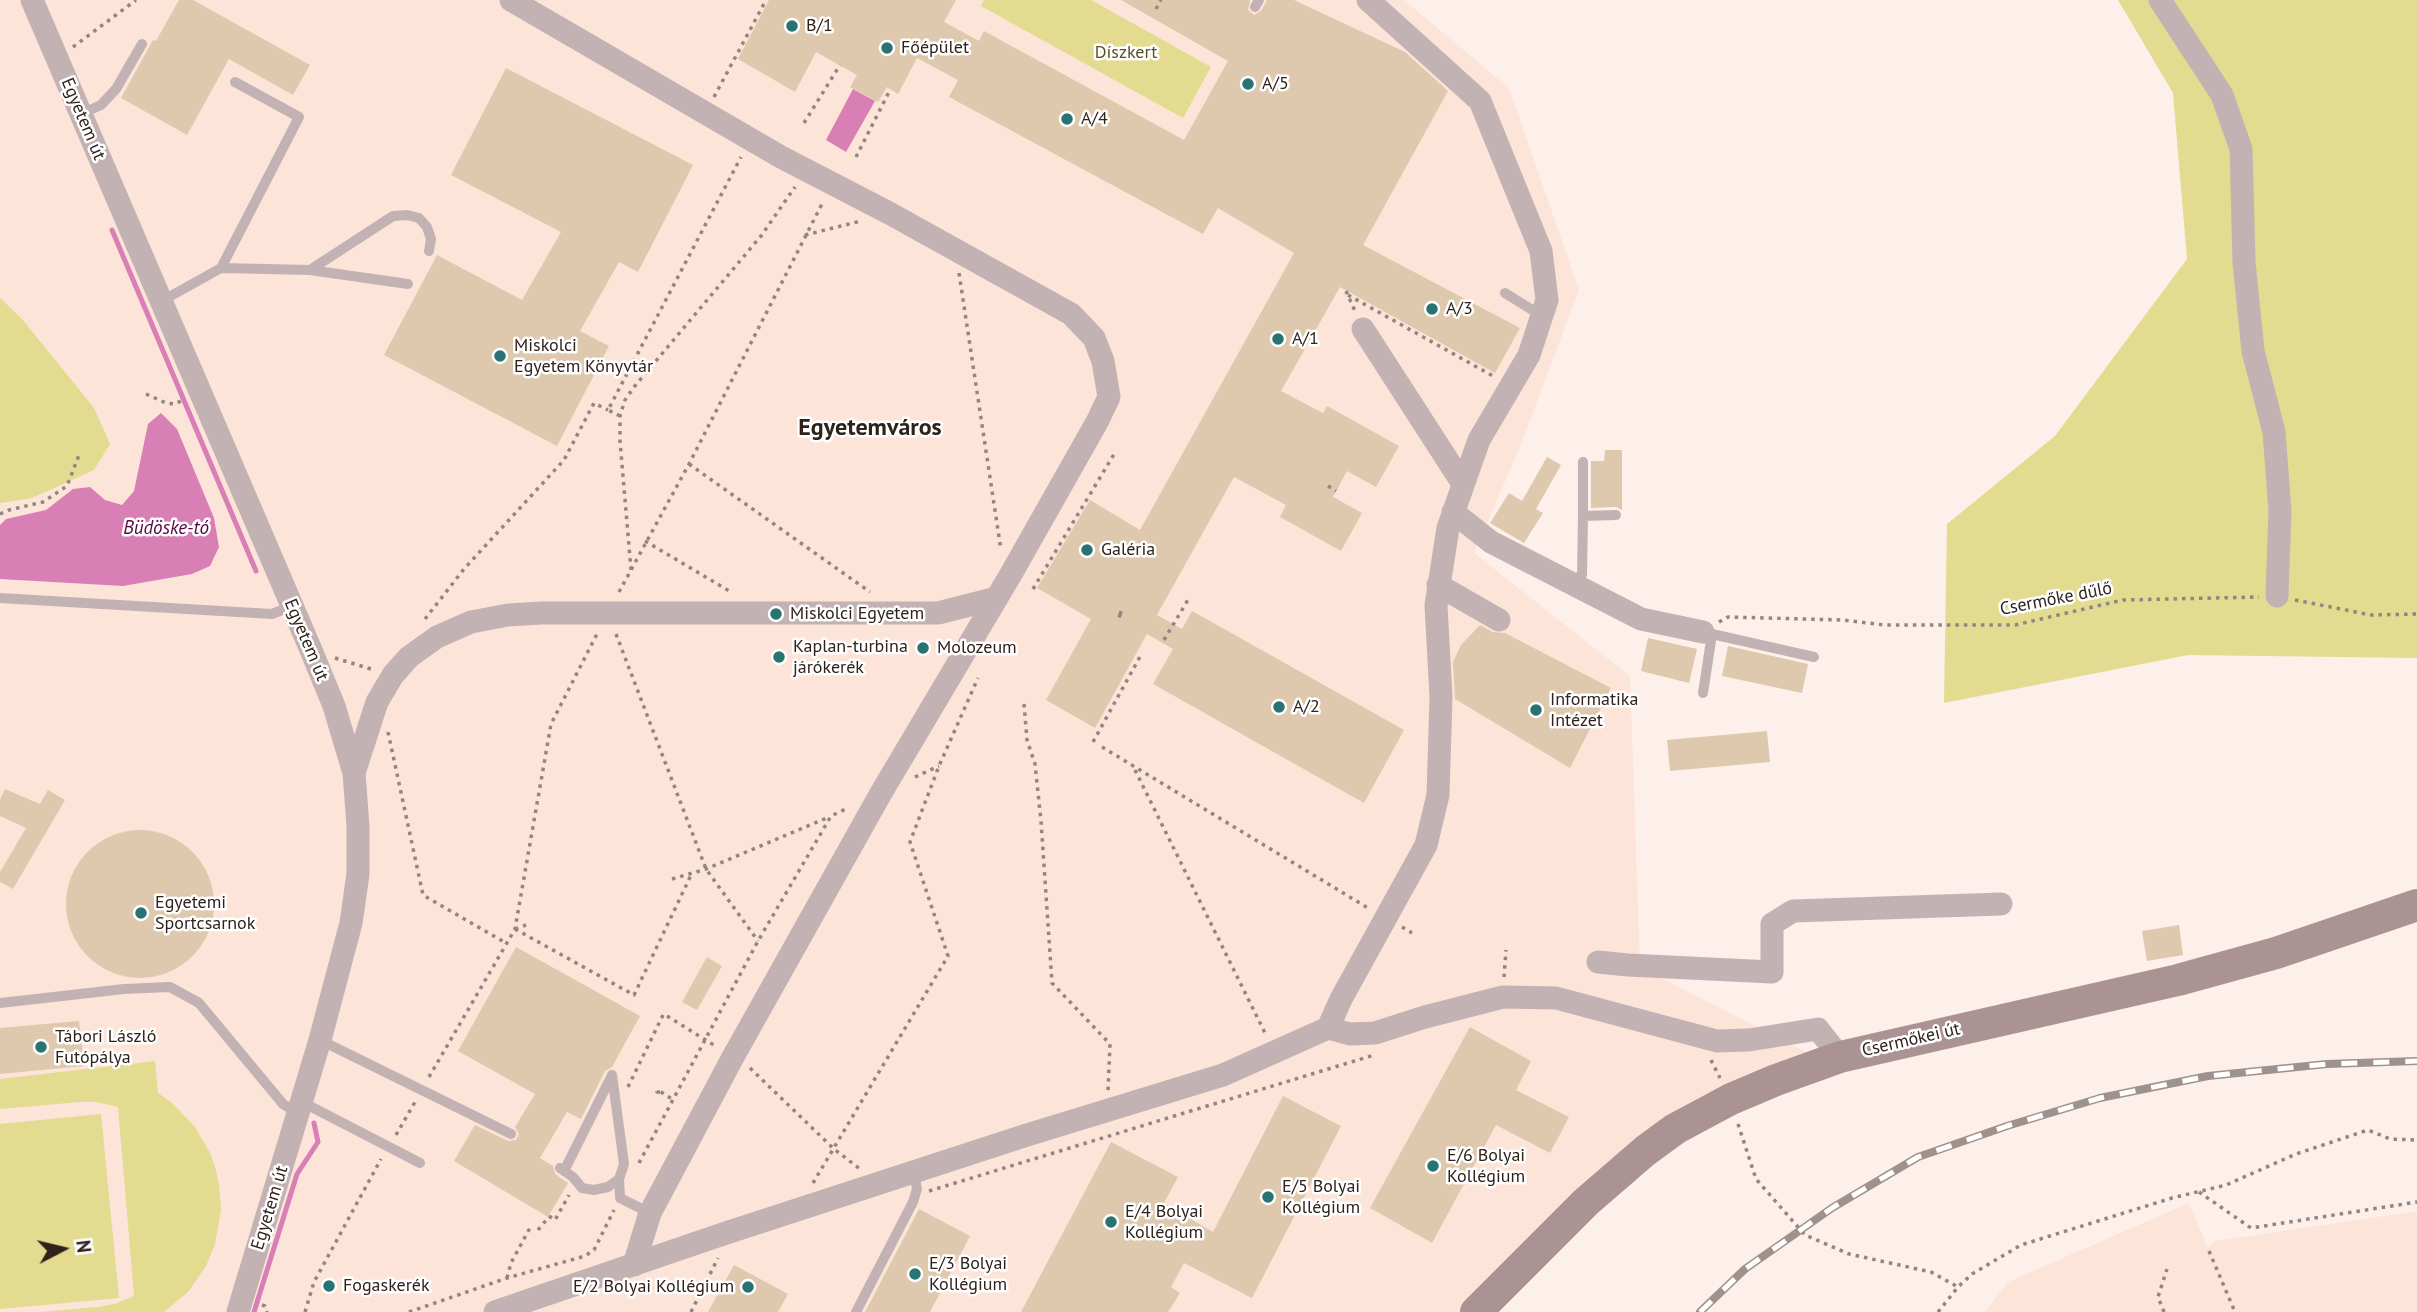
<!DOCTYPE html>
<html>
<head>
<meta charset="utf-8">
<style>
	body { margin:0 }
	#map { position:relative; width:2417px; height:1312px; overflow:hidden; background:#fdefea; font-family:"PT Sans",sans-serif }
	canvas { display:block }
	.north { position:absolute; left:28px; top:1214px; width:70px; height:70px; -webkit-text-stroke:5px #fff; paint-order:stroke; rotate:83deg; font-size:19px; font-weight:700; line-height:28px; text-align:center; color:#2f221d }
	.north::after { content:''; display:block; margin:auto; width:24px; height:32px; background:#2f221d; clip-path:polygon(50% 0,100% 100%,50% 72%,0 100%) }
</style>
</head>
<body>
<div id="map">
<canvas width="2417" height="1312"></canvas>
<div class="north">N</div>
</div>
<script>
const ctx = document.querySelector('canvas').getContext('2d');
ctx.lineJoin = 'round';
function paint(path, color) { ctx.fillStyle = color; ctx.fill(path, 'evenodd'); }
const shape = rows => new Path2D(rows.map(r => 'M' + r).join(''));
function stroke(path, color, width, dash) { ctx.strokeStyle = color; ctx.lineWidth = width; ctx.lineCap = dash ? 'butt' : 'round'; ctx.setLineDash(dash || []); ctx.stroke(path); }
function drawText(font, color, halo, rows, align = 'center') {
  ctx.font = font + ' "PT Sans",sans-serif'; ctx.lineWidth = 5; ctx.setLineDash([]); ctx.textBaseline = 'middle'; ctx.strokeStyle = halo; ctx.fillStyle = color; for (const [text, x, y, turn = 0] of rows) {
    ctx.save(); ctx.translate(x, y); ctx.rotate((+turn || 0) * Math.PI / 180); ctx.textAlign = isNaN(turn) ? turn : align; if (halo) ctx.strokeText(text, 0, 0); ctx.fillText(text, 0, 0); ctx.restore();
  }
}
paint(shape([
	[0,0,1404,0,1509,88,1579,290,1520,447,1474,553,1630,676,1640,967,1808,1053,1507,1264,1460,1312,0,1312],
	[2189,1203,2208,1248,2215,1241,2417,1211,2417,1312,1985,1312,2008,1282]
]), '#fde4d9');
paint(shape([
	[984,0,1091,0,1211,67,1183,118,981,6],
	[2118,0,2417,0,2417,658,2188,655,1944,703,1947,524,2055,436,2187,259,2173,93],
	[0,298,22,319,94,408,110,444,94,470,32,498,0,503],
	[155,1061,158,1093,172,1103,195,1127,210,1153,215,1167,219,1184,221,1209,215,1244,206,1266,188,1292,164,1312,40,1312,98,1307,115,1304,134,1296,118,1107,96,1102,80,1102,0,1109,0,1079],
	[101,1114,119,1298,0,1309,0,1124]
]), '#e2db90');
paint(shape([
	[853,89,875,101,846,152,826,140],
	[161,413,177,429,214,518,219,547,210,566,192,574,123,586,0,579,0,525,6,519,46,510,73,489,90,487,105,500,122,505,134,491,148,424]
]), '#d87fb5');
stroke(shape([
	[112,230,256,571],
	[254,1312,297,1174,318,1142,314,1123]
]), '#d87fb5', 5);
paint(shape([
	[179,0,193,0,310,65,293,95,229,59,187,135,121,98,153,40,156,41],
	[769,0,956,0,944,22,979,41,984,31,1184,140,1228,61,1121,0,1250,0,1248,10,1254,15,1261,11,1267,0,1294,0,1405,52,1448,91,1363,245,1520,328,1495,373,1340,287,1281,391,1323,413,1327,406,1399,446,1376,487,1347,471,1333,497,1362,513,1341,551,1280,517,1286,505,1234,477,1157,615,1182,629,1192,611,1404,730,1364,803,1153,684,1173,649,1147,634,1095,728,1046,700,1091,619,1037,588,1090,500,1140,530,1294,253,1218,208,1203,234,949,97,958,80,917,58,898,94,887,87,878,102,850,87,857,75,816,52,795,92,738,59],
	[506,68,693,165,638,272,619,262,580,331,609,346,557,446,384,355,437,255,522,300,561,232,451,175],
	[1605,450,1622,450,1622,510,1616,507,1591,508,1591,461,1604,461],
	[1547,457,1561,465,1536,509,1543,513,1524,543,1490,523,1509,493,1522,501],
	[1480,625,1493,632,1505,633,1611,688,1570,768,1455,699,1453,662,1461,645],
	[1648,638,1697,649,1689,683,1641,671],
	[1728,646,1808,664,1802,693,1722,676],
	[1767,731,1770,762,1670,771,1667,740],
	[5,789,40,804,48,790,65,800,13,889,0,882,0,872,26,828,0,816,0,800],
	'66 904a74 74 0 1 1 148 0a74 74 0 1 1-148 0Z',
	[2179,925,2183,955,2147,961,2142,931],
	[516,947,640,1016,612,1067,605,1071,581,1119,567,1112,540,1158,553,1166,555,1174,568,1183,548,1217,454,1161,475,1125,508,1141,516,1140,519,1134,515,1127,535,1094,458,1051],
	[707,957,722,966,697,1010,682,1002],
	[79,1021,84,1066,0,1074,0,1028],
	[1470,1027,1531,1061,1516,1090,1569,1117,1550,1153,1496,1125,1432,1243,1370,1208],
	[1283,1096,1341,1126,1252,1298,1184,1263,1171,1287,1180,1293,1168,1312,1021,1312,1111,1142,1178,1177,1164,1203,1213,1232],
	[919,1209,970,1236,930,1312,865,1312],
	[734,1265,788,1294,778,1312,708,1312]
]), '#dec9ae');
stroke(shape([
	[1156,9,1161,0],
	[73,47,136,0],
	[714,97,766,0],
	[804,123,840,65],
	[856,157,890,90],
	[805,235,861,221],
	[959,273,1001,550],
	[1346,291,1355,311],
	[1348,295,1493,376],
	[146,394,166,403,175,404,183,400],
	[620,416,608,410,741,157],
	[689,464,870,592],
	[1328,486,1336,491],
	[0,514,9,510,43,502,67,486,79,455],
	[645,541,731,592],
	[631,570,620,441,620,416,625,400,634,387,761,236,795,187],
	[1033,589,1116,451],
	[619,592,689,464,823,202],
	[2295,600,2371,615,2417,614],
	[1119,612,1123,614],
	[1118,615,1122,617],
	[425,619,464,569,564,460,594,403,608,410],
	[1719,622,1728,617,1843,620,1884,625,2015,625,2123,600,2259,597],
	[616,634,706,869,758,941],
	[1164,640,1189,598],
	[335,658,374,670],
	[1024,704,1027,740,1035,764,1041,821,1052,983,1110,1044,1108,1091],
	[388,732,423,895,506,943],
	[1093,742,1142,653],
	[1102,747,1368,908],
	[1135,770,1265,1033],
	[915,777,939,766],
	[672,879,706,869,829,817],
	[1402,927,1412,933],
	[515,929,634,995,692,873],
	[515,929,526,925],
	[1504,977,1506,950],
	[667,1016,717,1047],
	[1711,1060,1720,1078],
	[750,1068,834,1149,860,1169],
	[429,1077,515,929,551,724,598,632],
	[628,1087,664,1013],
	[660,1092,657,1092,658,1090,672,1099],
	[1738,1124,1756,1179,1805,1235,1849,1254,1931,1272,1958,1287],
	[396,1135,415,1102],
	[639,1163,758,941,831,816,848,808],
	[813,1183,948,956,910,842,939,766,978,678],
	[929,1191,1374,1055],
	[2199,1192,2251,1228,2417,1202],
	[549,1216,555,1220,569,1195],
	[538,1230,548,1218],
	[2209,1251,2235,1312],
	[507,1278,511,1263,531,1226],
	[262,1305,265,1306,267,1312],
	[305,1312,314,1282,381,1159],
	[409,1312,507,1278,585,1256,594,1250,614,1210],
	[691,1312,718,1258],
	[1938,1312,1958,1287,1972,1274,2021,1245,2172,1198,2226,1185,2296,1154,2368,1130,2390,1139,2417,1140],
	[2164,1312,2158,1297,2167,1269]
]), '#938580', 3.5, [3.5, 5]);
stroke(shape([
	[1255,7,1259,0],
	[81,114,101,105,116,89,142,44],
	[221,268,299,117,235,82],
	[310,270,408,284],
	[1505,293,1542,316],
	[160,302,221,268,310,270,393,216,407,215,419,218,427,227,431,239,429,251],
	[1583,462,1583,516,1616,515],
	[1570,583,1582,575,1583,516],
	[0,598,272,614,292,606],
	[1703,632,1814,657],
	[1703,693,1712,634],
	[0,1003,124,989,170,987,199,1003,283,1104,299,1114],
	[320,1040,511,1134],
	[612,1075,624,1164,619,1179,620,1198,650,1213],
	[302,1102,420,1163],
	[560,1168,573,1177,582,1188,594,1190,608,1187,619,1179],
	[564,1171,612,1075],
	[856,1312,913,1202,917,1189,914,1172]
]), '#c3b2b3', 10);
stroke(shape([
	[32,0,311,650,334,706,354,773,358,826,358,874,351,923,320,1040,238,1312],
	[511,0,781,157,891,214,1071,314,1094,338,1103,361,1109,397,1097,422,1011,574,881,793,733,1057,650,1213,634,1265],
	[2160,0,2222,95,2241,149,2244,262,2253,351,2274,432,2280,511,2277,596],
	[1363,329,1463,484],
	[1453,512,1491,542,1641,619,1703,632],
	[1438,585,1499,620],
	[354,773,377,702,393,675,409,657,437,637,471,622,508,615,542,613,938,613,997,598],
	[1598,962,1628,965,1772,972,1772,924,1793,911,2001,904],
	[1328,1028,1341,999,1426,845,1438,795,1441,697,1436,605,1448,528,1479,440,1529,355,1547,300,1541,251,1480,101,1368,0],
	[495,1312,723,1234,1027,1135,1223,1075,1328,1028,1350,1034,1375,1033,1425,1017,1503,997,1556,998,1717,1041,1749,1040,1818,1029,1840,1057]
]), '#c3b2b3', 23);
stroke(shape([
	[1476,1312,1586,1202,1645,1151,1675,1129,1731,1099,1776,1080,1840,1057,2178,980,2276,953,2417,905]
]), '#ab9394', 32);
const rail = shape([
	[1700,1312,1745,1269,1832,1208,1918,1157,2007,1126,2100,1098,2208,1076,2327,1064,2417,1061]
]);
stroke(rail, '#9f918c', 8);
stroke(rail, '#fff', 5, [16]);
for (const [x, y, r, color] of [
	[792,26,7,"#297472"],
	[887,48,7,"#297472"],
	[1248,84,7,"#297472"],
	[1067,119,7,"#297472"],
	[1432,309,7,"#297472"],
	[1278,339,7,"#297472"],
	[500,356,7,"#297472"],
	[1087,550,7,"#297472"],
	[776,614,7,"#297472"],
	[923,648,7,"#297472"],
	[779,657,7,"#297472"],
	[1279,707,7,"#297472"],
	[1536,710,7,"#297472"],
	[141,913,7,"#297472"],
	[41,1047,7,"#297472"],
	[1433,1166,7,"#297472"],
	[1268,1197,7,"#297472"],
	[1111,1222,7,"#297472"],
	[915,1274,7,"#297472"],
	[329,1286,7,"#297472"],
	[748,1287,7,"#297472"]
]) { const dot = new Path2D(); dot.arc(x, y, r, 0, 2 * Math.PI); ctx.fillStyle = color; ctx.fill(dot); stroke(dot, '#fff', 2.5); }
drawText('18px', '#2f221d', '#fff', [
	["B/1",806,26],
	["Főépület",901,48],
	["A/5",1262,84],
	["A/4",1081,119],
	["A/3",1446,309],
	["A/1",1292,339],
	["Miskolci",514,346],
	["Egyetem Könyvtár",514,367],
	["Galéria",1101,550],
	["Miskolci Egyetem",790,614],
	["Kaplan-turbina",793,647],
	["járókerék",793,668],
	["Molozeum",937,648],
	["Informatika",1550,700],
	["Intézet",1550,721],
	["A/2",1293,707],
	["Egyetemi",155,903],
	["Sportcsarnok",155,924],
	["Tábori László",55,1037],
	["Futópálya",55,1058],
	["E/6 Bolyai",1447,1156],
	["Kollégium",1447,1177],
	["E/5 Bolyai",1282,1187],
	["Kollégium",1282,1208],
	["E/4 Bolyai",1125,1212],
	["Kollégium",1125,1233],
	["E/3 Bolyai",929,1264],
	["Kollégium",929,1285],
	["Fogaskerék",343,1286],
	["E/2 Bolyai Kollégium",734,1287,"right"]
], 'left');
drawText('18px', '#575226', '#fff', [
	["Díszkert",1126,53]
]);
drawText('18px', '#2f221d', '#fff', [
	["Egyetem út",83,119,67],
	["Csermőke dűlő",2056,599,-11],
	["Egyetem út",306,640,67],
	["Csermőkei út",1911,1040,-13],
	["Egyetem út",270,1208,-73]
]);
drawText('italic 19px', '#570440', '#fff', [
	["Büdöske-tó",166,529]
]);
drawText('bold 24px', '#2f221d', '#fff', [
	["Egyetemváros",870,428]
]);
</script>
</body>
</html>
